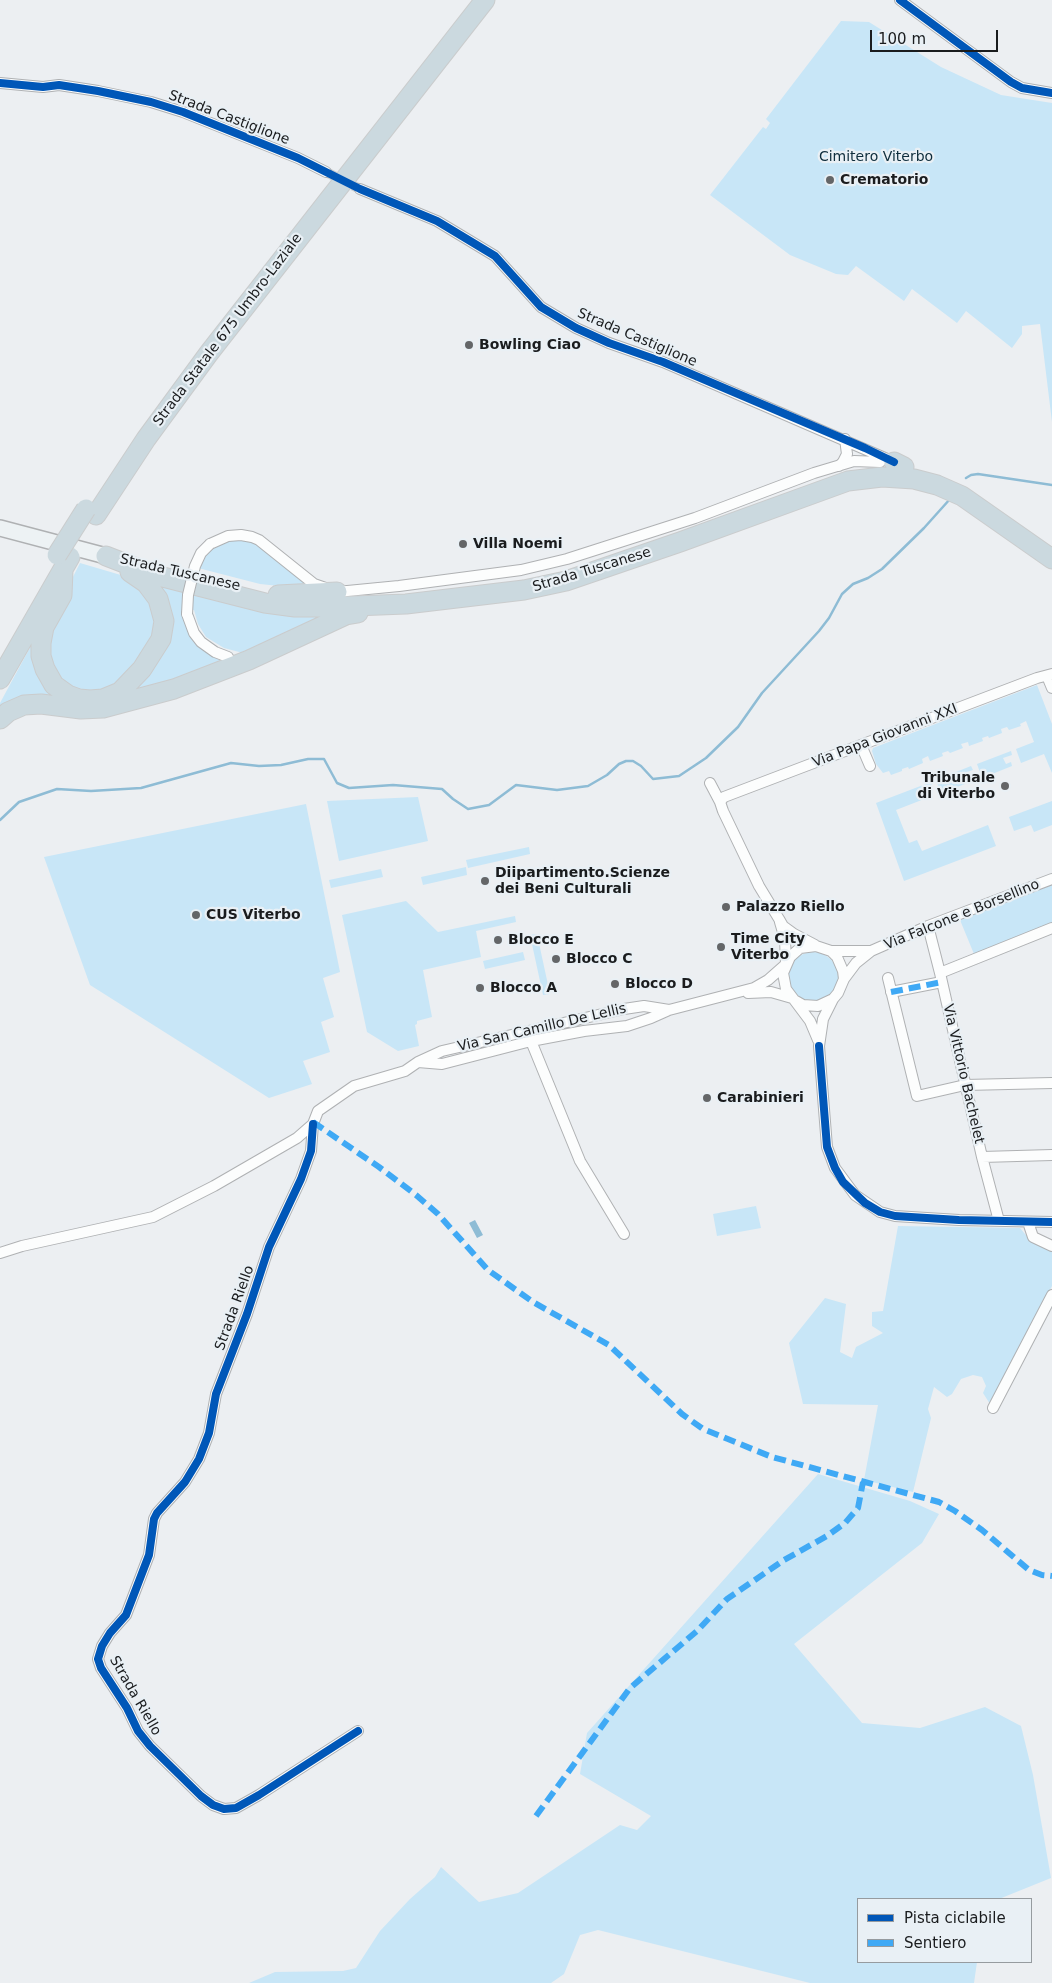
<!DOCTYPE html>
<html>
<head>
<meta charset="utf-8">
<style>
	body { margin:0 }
	#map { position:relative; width:1052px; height:1983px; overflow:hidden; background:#eceff2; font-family:"DejaVu Sans",sans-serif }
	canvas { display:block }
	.legend { position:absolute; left:857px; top:1898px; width:175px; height:65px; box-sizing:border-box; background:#e9f0f5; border:1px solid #969b9f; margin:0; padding:6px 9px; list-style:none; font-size:15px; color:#1a1c1e }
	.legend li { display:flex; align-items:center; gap:10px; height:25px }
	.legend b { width:25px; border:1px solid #969b9f }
	.scale { position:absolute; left:870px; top:30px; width:128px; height:22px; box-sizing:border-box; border:2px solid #1a1c1e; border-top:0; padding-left:6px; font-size:15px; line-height:18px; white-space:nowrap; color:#1a1c1e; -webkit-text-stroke:4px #e9f0f5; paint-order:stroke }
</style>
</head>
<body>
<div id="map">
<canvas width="1052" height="1983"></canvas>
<ul class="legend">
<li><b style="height:6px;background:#0057b8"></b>Pista ciclabile</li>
<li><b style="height:6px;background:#3fa9f5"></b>Sentiero</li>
</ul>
<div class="scale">100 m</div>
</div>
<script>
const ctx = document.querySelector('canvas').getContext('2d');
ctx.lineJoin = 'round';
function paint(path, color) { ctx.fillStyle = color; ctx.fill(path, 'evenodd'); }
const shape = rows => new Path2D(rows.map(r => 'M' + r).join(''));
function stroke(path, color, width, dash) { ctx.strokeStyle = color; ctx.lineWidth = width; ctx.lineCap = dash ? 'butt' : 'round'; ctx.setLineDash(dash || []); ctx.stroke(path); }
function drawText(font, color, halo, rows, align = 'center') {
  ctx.font = font + ' "DejaVu Sans",sans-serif'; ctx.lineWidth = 4.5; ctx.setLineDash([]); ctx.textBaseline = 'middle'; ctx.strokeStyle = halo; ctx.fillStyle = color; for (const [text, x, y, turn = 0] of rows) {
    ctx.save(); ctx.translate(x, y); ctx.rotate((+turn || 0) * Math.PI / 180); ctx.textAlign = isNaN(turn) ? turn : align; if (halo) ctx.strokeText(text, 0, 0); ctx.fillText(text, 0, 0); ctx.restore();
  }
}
paint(shape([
	[841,21,869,22,941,67,1001,95,1052,103,1052,422,1040,324,1022,326,1022,334,1012,348,966,311,957,323,912,289,904,301,856,266,848,275,836,274,790,255,710,195,763,127,766,129,770,123,766,119],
	[229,539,252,540,309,586,298,588,260,584,198,568,207,551],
	[80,563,131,578,156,612,153,643,126,679,102,694,71,690,49,667,47,628],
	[149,580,323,615,307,625,243,653,224,648,206,637,198,624,194,610,181,612,189,635,197,646,213,657,226,663,133,696,133,685,162,647],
	[33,642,63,696,0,708,0,703],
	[1037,685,1052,724,1052,773,1044,754,1021,763,1016,749,1034,742,1026,721,1020,724,1021,726,1009,730,1007,727,1001,729,1002,733,989,738,988,736,982,738,983,741,969,746,968,742,961,744,963,748,950,753,948,751,942,753,943,756,930,761,928,756,922,759,923,763,909,769,908,767,902,769,902,771,891,775,889,771,883,773,876,764,872,751,873,748],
	[1011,751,1012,755,1003,758,1006,764,1011,762,1012,766,982,778,977,764],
	[971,766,973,770,964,773,967,779,972,778,973,781,941,793,936,780],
	[931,782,932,785,923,788,926,794,931,793,932,796,896,810,909,843,917,840,922,851,988,825,996,846,904,881,876,803],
	[418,797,428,841,339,861,327,801],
	[1052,801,1052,825,1034,832,1031,825,1014,831,1009,817],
	[306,804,340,972,323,978,334,1017,321,1022,330,1052,303,1061,312,1084,269,1098,90,985,44,857],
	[529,847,530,854,468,868,466,860],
	[466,867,467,875,423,885,421,877],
	[381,869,383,877,331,888,329,880],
	[1052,885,1052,923,974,954,960,920],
	[406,901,438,932,515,916,516,922,476,931,481,957,423,970,432,1017,417,1021,417,1024,415,1025,419,1046,398,1051,367,1032,342,915],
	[537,934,550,994,543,995,530,935],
	[523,952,525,960,485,969,483,961],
	'788 977a25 25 0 1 1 50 0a25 25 0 1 1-50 0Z',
	[756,1206,761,1228,717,1236,713,1214],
	[898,1226,1020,1228,1030,1240,1052,1250,1052,1286,990,1404,983,1393,986,1386,982,1377,973,1375,961,1379,952,1394,947,1397,934,1387,928,1409,931,1418,913,1492,864,1480,878,1405,803,1404,789,1343,825,1298,846,1304,840,1352,852,1358,856,1347,883,1333,872,1326,872,1312,883,1311],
	[818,1474,910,1501,939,1514,922,1543,794,1644,862,1723,920,1728,985,1707,1021,1726,1033,1775,1051,1878,999,1899,858,1899,858,1962,977,1962,974,1983,810,1983,598,1930,580,1935,564,1974,551,1983,249,1983,275,1972,343,1971,356,1968,380,1931,410,1899,435,1877,441,1867,479,1902,518,1893,620,1825,637,1830,651,1816,580,1774,587,1733]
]), '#c8e6f7');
paint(shape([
	[475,1220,483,1235,477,1238,469,1223]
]), '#8ebcd5');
stroke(shape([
	[966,478,971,475,978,474,1052,485],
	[0,820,19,802,57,789,91,791,141,788,231,763,259,766,281,765,308,759,324,759,337,783,349,788,393,785,442,789,453,799,468,809,489,805,516,785,557,790,588,786,607,775,619,764,626,761,633,761,641,766,653,779,679,776,706,758,738,727,762,693,819,631,829,618,842,594,853,584,868,578,882,569,924,528,950,499]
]), '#8ebcd5', 2.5);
stroke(shape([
	[326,172,360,189]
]), '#cccfd2', 10, [10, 5]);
const street = shape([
	[900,0,1011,82,1022,88,1052,93],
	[0,83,43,87,59,85,98,91,151,102,183,112,298,158,326,172],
	[360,189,437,221,495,256,541,307,576,328,609,343,663,362,892,461],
	[839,466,843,462,847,454,845,439],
	[210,544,228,536,241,535,252,537,259,540,314,584,337,592,399,586,521,570,567,559,695,518,814,473,854,461,880,462],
	[187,614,194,633,201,642,215,652,228,657],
	[1047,676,1052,688],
	[861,745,870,766],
	[710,783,720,802,723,811,759,886,779,919,783,926,794,934,815,945],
	[720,802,724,797,1037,678,1052,674],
	[780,922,785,939,786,963],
	[928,926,940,973,982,1157,999,1221],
	[831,951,871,951],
	[940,973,1052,928],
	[888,978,917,1096,965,1085,1052,1083],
	[844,979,856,963,871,951,928,926,1052,879],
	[891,992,942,982],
	[748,993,771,992,792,998],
	[833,999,823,1019,819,1046,827,1147,835,1168,855,1195,880,1212,895,1216,959,1220,1052,1222],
	[796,1001,803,1005,818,1006,833,999,838,993,844,979,843,971,837,957,831,951,816,946,800,948,790,957,783,973,786,989,810,1021,818,1040],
	[531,1041,580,1161,624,1234],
	[418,1062,442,1064,531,1041,584,1031,627,1026,651,1018,669,1010,754,988,768,980,785,965],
	[313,1124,311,1151,301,1179,269,1247,247,1314,216,1394,209,1433,199,1459,185,1482,157,1513,154,1519,149,1555,126,1615,110,1633,102,1646,98,1659,101,1668,127,1708,138,1731,150,1746,201,1796,213,1805,224,1809,236,1808,259,1795,358,1731],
	[982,1157,1052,1155],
	[1028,1222,1033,1237,1052,1246],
	[0,1253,22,1246,153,1217,214,1186,297,1138,313,1124,318,1111,354,1086,405,1071,418,1062,442,1051,624,1009,644,1006,669,1010],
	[993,1408,1052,1295]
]);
const secondary = shape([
	[0,528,106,556]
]);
const highway = shape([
	[894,462,904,467],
	[96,515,146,439,209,353,485,0],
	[106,556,155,575,265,603,295,607,327,607,406,604,524,590,566,581,680,542,848,481,882,477,914,479,937,485,962,496,1052,559],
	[63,570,62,595,44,627,41,643,41,656,45,669,54,685,68,695,79,699,90,700,103,699,120,692,142,669,161,639,164,621,158,599,146,583,130,572],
	[278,595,337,592],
	[0,679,70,557],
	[0,719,8,712,24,705,41,704,81,709,103,708,174,689,249,660,346,615,358,613]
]);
stroke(street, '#afb1b3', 12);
stroke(secondary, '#afb1b3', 18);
stroke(highway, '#cacccd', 21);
stroke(street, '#fcfdfd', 10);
stroke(secondary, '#edf2f4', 15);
stroke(highway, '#cbd9df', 19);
const streetBridge = shape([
	[187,614,188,595,195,566,201,553,210,544]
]);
const highwayBridge = shape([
	[57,555,86,509]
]);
stroke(streetBridge, '#afb1b3', 12, []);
stroke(highwayBridge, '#cacccd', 21, []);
stroke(streetBridge, '#fcfdfd', 10);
stroke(highwayBridge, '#cbd9df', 19);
stroke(shape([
	[891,992,942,982],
	[313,1122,379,1167,416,1195,438,1214,488,1270,533,1302,609,1345,682,1414,703,1429,772,1457,939,1502,955,1511,982,1530,1029,1570,1042,1575,1052,1576],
	[536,1816,630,1688,697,1631,727,1599,784,1560,827,1536,845,1523,858,1508,863,1482]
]), '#3fa9f5', 6, [12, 6]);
stroke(shape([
	[900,0,1011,82,1022,88,1052,93],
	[0,83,43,87,59,85,98,91,151,102,183,112,298,158,360,189,437,221,495,256,541,307,576,328,609,343,663,362,865,448,894,462],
	[819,1046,827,1147,835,1168,843,1182,865,1203,880,1212,895,1216,959,1220,1052,1222],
	[313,1124,311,1151,301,1179,269,1247,247,1314,216,1394,209,1433,199,1459,185,1482,157,1513,154,1519,149,1555,126,1615,110,1633,102,1646,98,1659,101,1668,127,1708,138,1731,150,1746,201,1796,213,1805,224,1809,236,1808,259,1795,358,1731]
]), '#0057b8', 8);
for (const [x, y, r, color] of [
	[830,180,5,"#646668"],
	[469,345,5,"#646668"],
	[463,544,5,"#646668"],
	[1005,786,5,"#646668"],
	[485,881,5,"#646668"],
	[726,907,5,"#646668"],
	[196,915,5,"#646668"],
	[498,940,5,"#646668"],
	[721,947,5,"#646668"],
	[556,959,5,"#646668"],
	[615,984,5,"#646668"],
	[480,988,5,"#646668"],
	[707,1098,5,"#646668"]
]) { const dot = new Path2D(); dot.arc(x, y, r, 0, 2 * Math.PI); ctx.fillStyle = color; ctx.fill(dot); stroke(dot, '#e9f0f5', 2); }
drawText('14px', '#1a1c1e', '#e9f0f5', [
	["Strada Castiglione",229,118,21],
	["Strada Statale 675 Umbro-Laziale",228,330,-53],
	["Strada Castiglione",637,338,23],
	["Strada Tuscanese",592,570,-17],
	["Strada Tuscanese",180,573,13],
	["Via Papa Giovanni XXI",885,736,-21],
	["Via Falcone e Borsellino",962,915,-22],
	["Via San Camillo De Lellis",542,1028,-13],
	["Via Vittorio Bachelet",963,1074,77],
	["Strada Riello",235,1308,-70],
	["Strada Riello",135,1696,60]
]);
drawText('14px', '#0e2d3c', '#e9f0f5', [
	["Cimitero Viterbo",876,157]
]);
drawText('bold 14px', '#1a1c1e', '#e9f0f5', [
	["Crematorio",840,180],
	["Bowling Ciao",479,345],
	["Villa Noemi",473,544],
	["Tribunale",995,778,"right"],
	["di Viterbo",995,794,"right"],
	["Diipartimento.Scienze",495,873],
	["dei Beni Culturali",495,889],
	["Palazzo Riello",736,907],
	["CUS Viterbo",206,915],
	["Time City",731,939],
	["Viterbo",731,955],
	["Blocco E",508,940],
	["Blocco C",566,959],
	["Blocco D",625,984],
	["Blocco A",490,988],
	["Carabinieri",717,1098]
], 'left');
</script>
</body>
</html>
